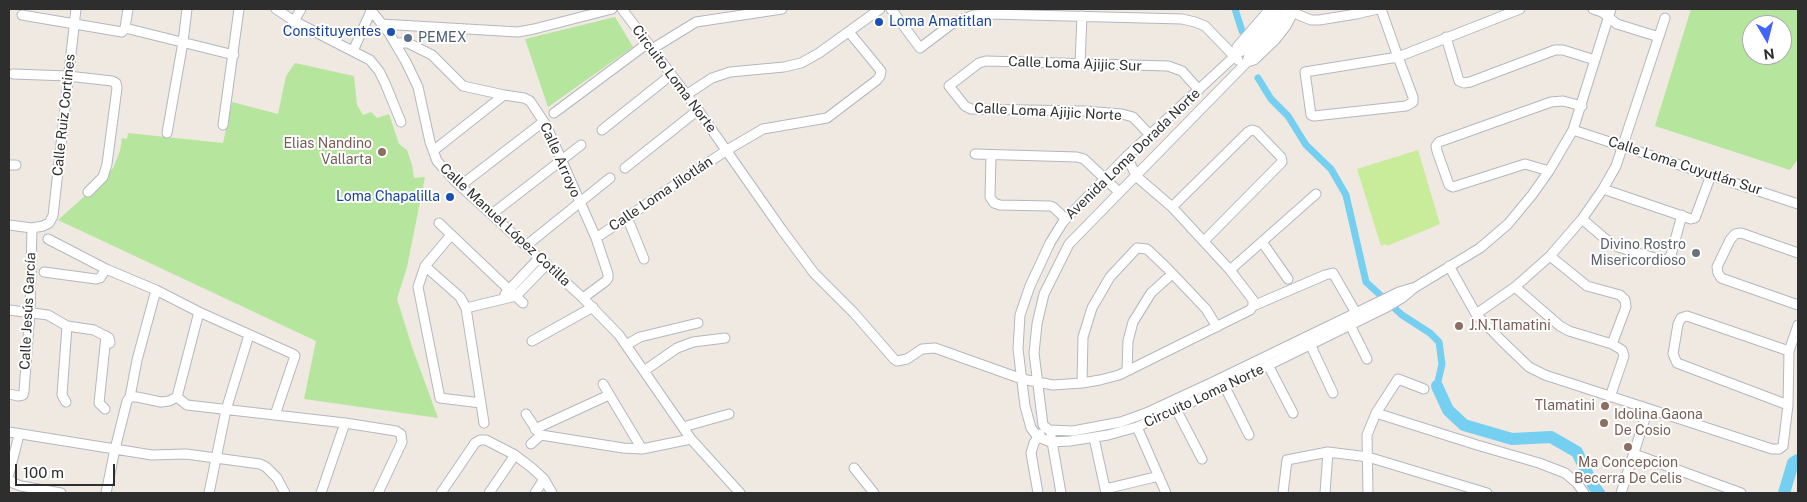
<!DOCTYPE html>
<html>
<head>
<meta charset="utf-8">
<style>
	body { margin:0 }
	#map { position:relative; width:1807px; height:502px; overflow:hidden; background:#efe9e1; font-family:"Public Sans",sans-serif }
	canvas { display:block }
	.frame { position:absolute; inset:0; border:10px solid #2e2e2e; pointer-events:none }
	.north { position:absolute; left:1742px; top:15px; width:50px; height:50px; box-sizing:border-box; background:#fff; border:1px solid #ababab; border-radius:50%; rotate:172deg; font-size:14px; font-weight:700; line-height:20px; text-align:center; color:#2e2e2e }
	.north::after { content:''; display:block; margin:auto; width:18px; height:22px; background:#4264fb; clip-path:polygon(50% 0,100% 100%,50% 72%,0 100%) }
	.scale { position:absolute; left:15px; top:464px; width:100px; height:22px; box-sizing:border-box; border:2px solid #2e2e2e; border-top:0; padding-left:6px; font-size:15px; line-height:18px; white-space:nowrap; color:#2e2e2e; -webkit-text-stroke:4px #fff; paint-order:stroke }
</style>
</head>
<body>
<div id="map">
<canvas width="1807" height="502"></canvas>
<div class="frame"></div>
<div class="north">N</div>
<div class="scale">100 m</div>
</div>
<script>
const ctx = document.querySelector('canvas').getContext('2d');
ctx.lineJoin = 'round';
function paint(path, color) { ctx.fillStyle = color; ctx.fill(path, 'evenodd'); }
const shape = rows => new Path2D(rows.map(r => 'M' + r).join(''));
function stroke(path, color, width, dash) { ctx.strokeStyle = color; ctx.lineWidth = width; ctx.lineCap = dash ? 'butt' : 'round'; ctx.setLineDash(dash || []); ctx.stroke(path); }
function drawText(font, color, halo, rows, align = 'center') {
  ctx.font = font + ' "Public Sans",sans-serif'; ctx.lineWidth = 4; ctx.setLineDash([]); ctx.textBaseline = 'middle'; ctx.strokeStyle = halo; ctx.fillStyle = color; for (const [text, x, y, turn = 0] of rows) {
    ctx.save(); ctx.translate(x, y); ctx.rotate((+turn || 0) * Math.PI / 180); ctx.textAlign = isNaN(turn) ? turn : align; if (halo) ctx.strokeText(text, 0, 0); ctx.fillText(text, 0, 0); ctx.restore();
  }
}
paint(shape([
	[1691,9,1798,9,1798,159,1790,170,1655,126],
	[1752,25,1782,25,1782,55,1752,55],
	[615,17,633,47,548,107,525,39],
	[295,63,354,76,357,105,363,115,371,112,377,118,389,114,399,144,407,150,412,165,414,178,425,177,407,267,397,299,412,347,438,418,304,399,316,341,58,220,87,194,113,168,120,151,122,138,127,139,128,133,223,143,232,102,278,114,286,76]
]), '#b6e59e');
paint(shape([
	[1418,150,1440,224,1387,246,1386,244,1381,246,1357,169]
]), '#c9ec9a');
stroke(shape([
	[1235,9,1242,31],
	[1258,78,1271,99,1288,116,1306,145,1331,169,1346,195,1366,282,1402,315,1430,333,1439,342,1442,364,1437,386]
]), '#75cff0', 7);
stroke(shape([
	[1437,386,1448,410,1464,425,1512,439,1551,437,1577,452,1593,485,1599,493],
	[1784,493,1793,463,1798,460]
]), '#75cff0', 12);
const minor = shape([
	[276,9,294,21,370,60,379,71,385,83,401,122],
	[370,9,389,33,406,62,418,87,430,142,437,161,456,182,583,298,619,335,691,439,740,493],
	[622,9,698,110,782,230,814,273,854,313,894,359,897,361,907,359,922,349,935,348,1022,379,1053,385,1082,383,1100,380,1119,375,1250,310,1253,306,1325,275,1333,273,1360,320],
	[891,9,920,48,953,23,974,15,990,14,1182,19,1195,22,1205,26,1238,60],
	[1278,9,1269,23,1242,51,1238,53,1127,156,1063,222,1050,243,1030,286,1020,315,1018,349,1025,406,1031,428,1038,437,1051,442,1070,441,1108,435,1137,427,1218,390,1387,307,1402,298,1414,288,1480,248,1508,224,1532,195,1549,171,1573,130,1611,9],
	[1288,9,1285,15,1275,29,1249,55,1247,62,1069,244,1044,294,1037,324,1034,353,1043,425,1049,430,1073,431,1121,422,1146,413,1213,382,1399,292,1412,288],
	[1381,9,1398,57,1413,97,1413,102,1406,106,1314,116,1311,115,1305,72,1398,57,1520,9],
	[1593,9,1602,12,1617,24,1659,37],
	[1294,13,1311,20,1319,20,1356,14,1378,9],
	[22,15,122,32,125,28,128,9],
	[294,21,301,9],
	[381,24,518,32,534,29,612,9],
	[125,28,234,55],
	[1446,37,1459,81,1464,83,1470,82,1555,50,1563,50,1595,60],
	[395,43,408,43,432,55,463,86,504,95,524,98,530,101,546,125,596,238,608,274,608,278,606,281,583,298],
	[652,49,696,22,782,9],
	[353,51,371,11],
	[1237,51,1237,47,1270,9],
	[1247,62,1254,60,1275,40,1286,26,1295,9],
	[1080,64,1082,16],
	[13,74,68,76,112,81,116,83,117,88,107,164,103,177,88,192],
	[686,95,712,78,730,72,784,67,801,63,819,53,880,9],
	[554,113,648,43],
	[223,125,239,9],
	[602,130,671,75],
	[1573,130,1798,204],
	[167,133,183,42,187,9],
	[1151,136,1133,117,1122,114,1084,111,971,109,965,106,949,86,979,63,986,61,1168,66,1182,71,1199,90],
	[433,151,504,95],
	[975,154,1077,157,1084,159,1119,192],
	[991,155,990,197,994,203,1000,205,1050,206,1053,207,1066,219],
	[1127,156,1136,176,1172,207,1230,270,1253,300,1253,306],
	[9,165,16,165],
	[625,168,698,110],
	[1549,171,1525,164,1453,187,1449,185,1437,151,1436,146,1439,142,1551,102,1563,101,1582,106],
	[460,186,543,122],
	[1603,189,1691,219,1695,218,1711,175],
	[1172,207,1248,132,1252,130,1256,131,1281,157,1282,162,1204,241],
	[492,214,581,145],
	[627,217,644,259],
	[1582,219,1609,242,1618,247,1662,260,1668,259,1671,255,1682,215],
	[439,223,523,303],
	[9,225,32,228,43,226,49,223,53,216,76,9],
	[451,235,425,266,418,287,440,398,481,403],
	[596,238,727,150,763,129,827,118,877,80,880,76,881,71,849,32],
	[48,239,106,269,156,290,199,312,293,354,295,356,275,415],
	[1262,242,1288,279],
	[527,245,610,178],
	[1798,253,1741,233,1735,234,1730,240,1717,267,1718,273,1721,278,1798,305],
	[1550,256,1587,286,1620,295,1625,300,1626,307,1612,344],
	[425,266,460,297,466,308,484,423],
	[1449,266,1476,314,1501,340,1529,367,1545,375,1772,449,1779,449,1783,446,1788,405,1789,351,1798,325],
	[1230,270,1316,194],
	[44,272,96,279,100,278,106,269],
	[1515,287,1560,326,1569,331,1612,344,1622,350,1624,356,1610,397],
	[505,294,540,257],
	[466,308,516,296,547,264],
	[9,310,48,315,67,326,94,330,109,338,110,343],
	[1476,314,1515,287,1550,256,1582,219,1603,189,1616,166,1665,18],
	[1350,325,1367,359],
	[532,341,593,307],
	[1310,344,1333,393],
	[626,345,640,337,698,323],
	[1268,365,1293,413],
	[644,371,677,348,693,342,725,338],
	[1127,371,1128,341,1133,322,1151,293,1172,274],
	[1082,383,1083,337,1092,308,1110,277,1137,248,1147,249,1167,268,1206,309,1217,327],
	[603,384,642,449],
	[1225,387,1249,435],
	[9,394,18,396,23,395,24,391,30,312,32,228],
	[130,397,137,397,161,402,169,401,177,397,187,405,345,423,396,431,401,434,402,442,378,493],
	[177,397,199,312],
	[66,402,62,395,67,326],
	[1788,405,1677,363,1673,354,1678,324,1681,318,1687,316,1789,351],
	[105,409,99,403,106,336],
	[1176,409,1202,459],
	[1376,413,1477,445,1539,463,1565,473,1577,483,1584,493],
	[526,414,538,432],
	[683,427,729,414],
	[1137,427,1166,493],
	[535,429,609,395],
	[9,432,152,455,186,454,260,464,266,467,277,478,285,493],
	[541,435,623,448,642,449,691,439],
	[1051,436,1061,493],
	[1094,438,1106,493],
	[531,444,541,435],
	[1634,454,1741,493],
	[854,468,874,493],
	[9,474,19,435],
	[9,479,13,483,21,486,61,493],
	[1105,489,1159,476],
	[106,493,115,449,127,401,130,397,137,360,156,290],
	[209,493,226,410,249,335],
	[321,493,345,423],
	[441,493,475,443,480,440,486,440,515,455,532,468,544,479,552,493],
	[489,493,515,455],
	[535,493,544,479],
	[1038,493,1031,453,1034,443,1040,434],
	[1283,493,1287,460,1328,452,1368,457,1487,493],
	[1325,493,1328,452],
	[1368,493,1367,435,1376,413,1398,379,1424,389],
	[1621,493,1648,409]
]);
stroke(minor, '#b4b7c1', 11);
stroke(minor, '#fff', 9);
for (const [x, y, r, color] of [
	[879,22,5,"#1a4fb4"],
	[391,32,5,"#1a4fb4"],
	[408,38,5,"#5c6f8a"],
	[382,152,5,"#8d6e63"],
	[450,197,5,"#1a4fb4"],
	[1696,253,5,"#6b7280"],
	[1459,326,5,"#8d6e63"],
	[1605,406,5,"#8d6e63"],
	[1604,423,5,"#8d6e63"],
	[1628,447,5,"#8d6e63"]
]) { const dot = new Path2D(); dot.arc(x, y, r, 0, 2 * Math.PI); ctx.fillStyle = color; ctx.fill(dot); stroke(dot, '#fff', 2); }
drawText('14px', '#164399', '#fff', [
	["Loma Amatitlan",889,22,"left"],
	["Constituyentes",381,32],
	["Loma Chapalilla",440,197]
], 'right');
drawText('14px', '#4e5e75', '#fff', [
	["PEMEX",418,38]
], 'left');
drawText('14px', '#2e2e2e', '#fff', [
	["Calle Loma Ajijic Sur",1075,64,2],
	["Circuito Loma Norte",674,79,53],
	["Calle Loma Ajijic Norte",1048,112,3],
	["Calle Ruiz Cortines",64,115,-84],
	["Avenida Loma Dorada Norte",1133,154,-44],
	["Calle Arroyo",560,160,66],
	["Calle Loma Cuyutlán Sur",1685,166,18],
	["Calle Loma Jilotlán",661,194,-34],
	["Calle Manuel López Cotilla",505,225,43],
	["Calle Jesús García",28,311,-87],
	["Circuito Loma Norte",1204,396,-25]
]);
drawText('14px', '#785e54', '#fff', [
	["Elias Nandino",372,144],
	["Vallarta",372,160],
	["J.N.Tlamatini",1469,326,"left"],
	["Tlamatini",1595,406],
	["Idolina Gaona",1614,415,"left"],
	["De Cosio",1614,431,"left"],
	["Ma Concepcion",1628,463,"center"],
	["Becerra De Celis",1628,479,"center"]
], 'right');
drawText('14px', '#5b616d', '#fff', [
	["Divino Rostro",1686,245],
	["Misericordioso",1686,261]
], 'right');
</script>
</body>
</html>
